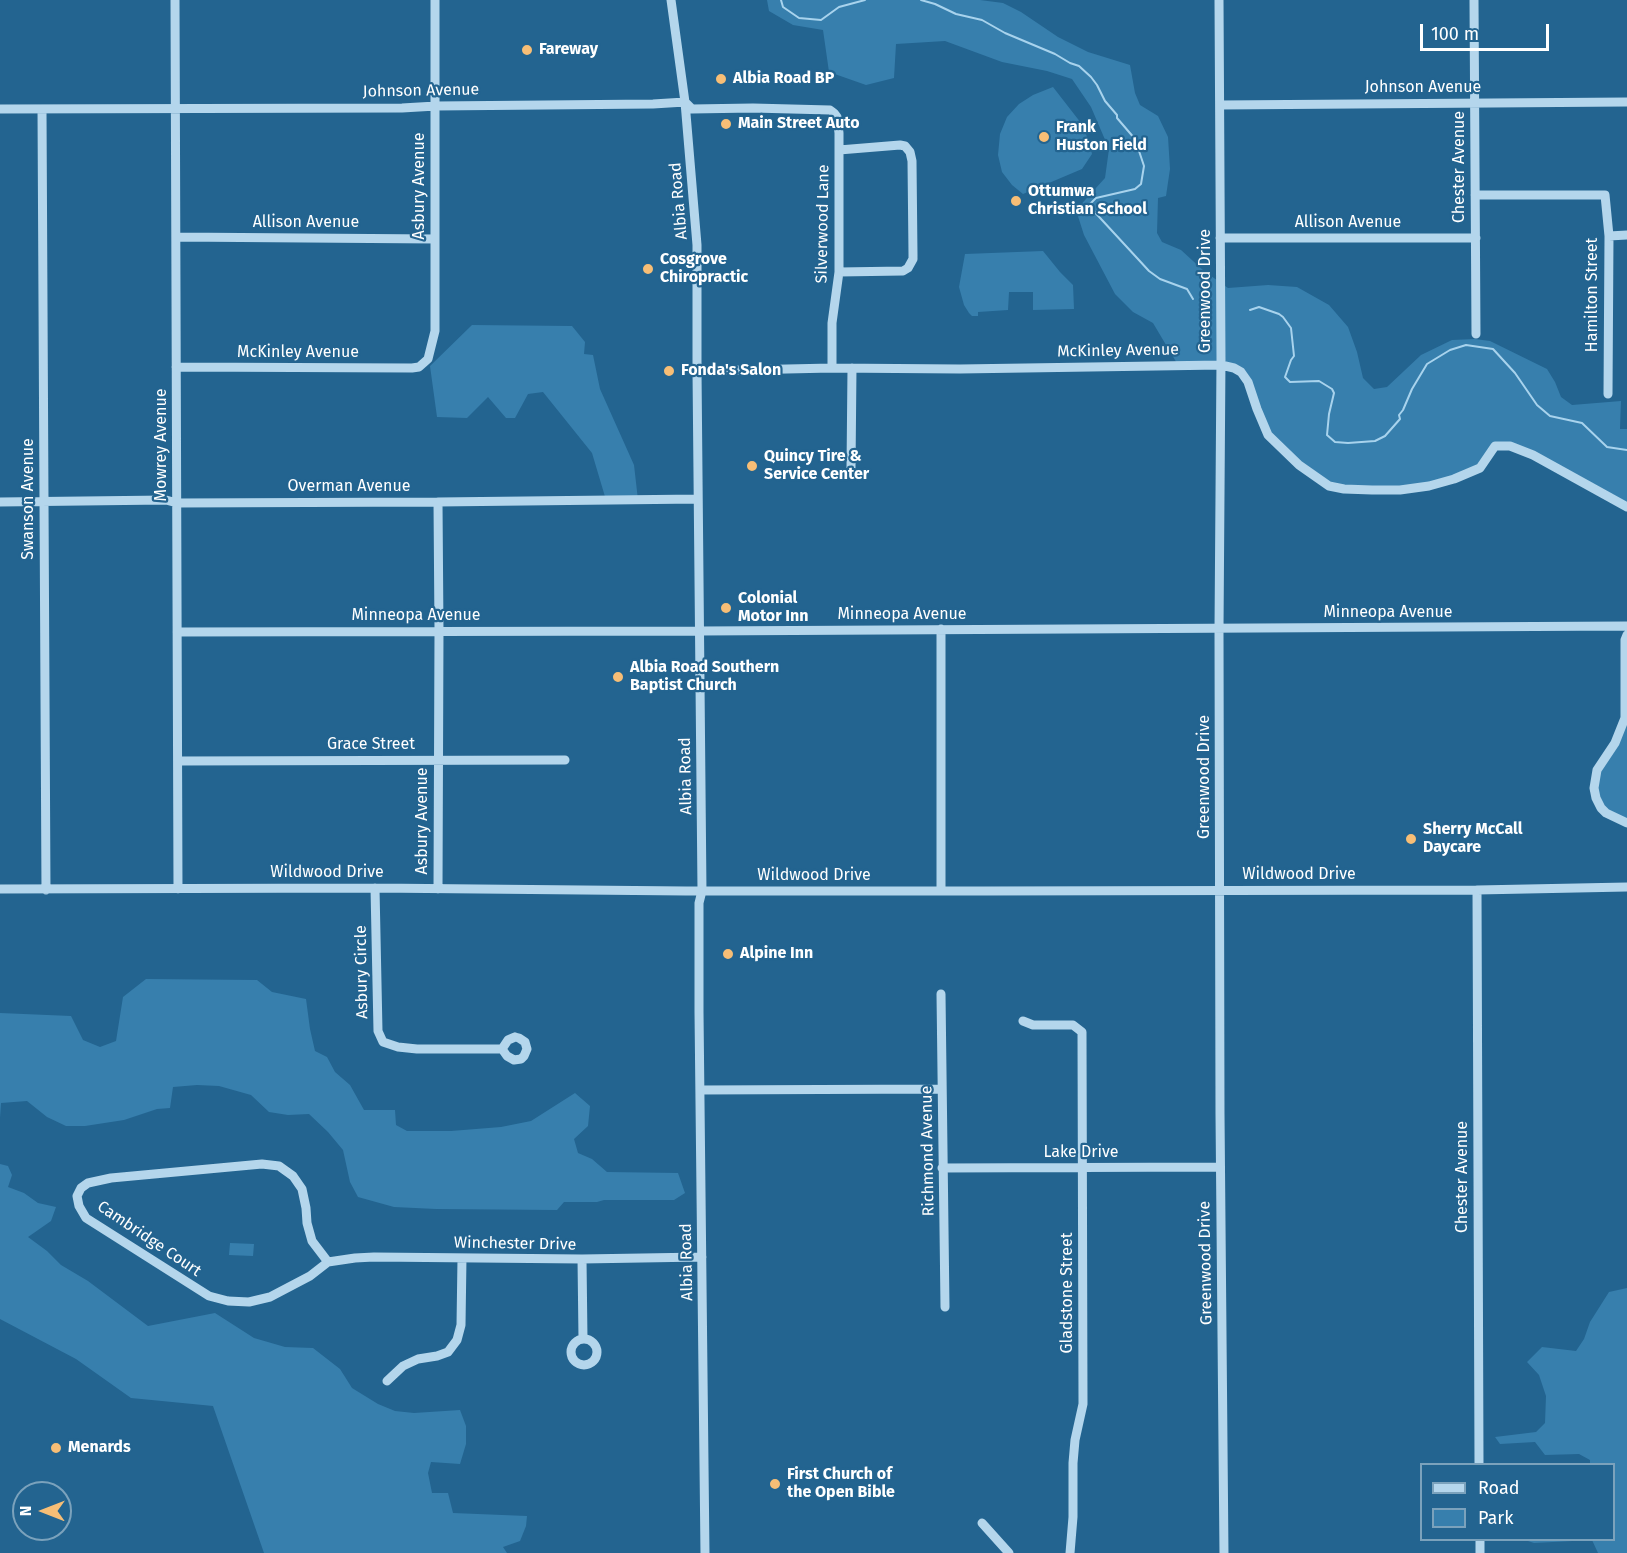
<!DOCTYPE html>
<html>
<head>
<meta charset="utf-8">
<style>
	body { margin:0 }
	#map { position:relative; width:1627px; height:1553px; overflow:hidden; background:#236490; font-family:"Fira Sans",sans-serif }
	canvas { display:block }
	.legend { position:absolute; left:1420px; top:1463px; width:195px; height:78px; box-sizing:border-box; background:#236490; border:2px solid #7ba2bc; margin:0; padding:8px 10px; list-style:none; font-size:18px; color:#fff }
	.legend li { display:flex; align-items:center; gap:12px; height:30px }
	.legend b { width:30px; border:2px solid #7ba2bc }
	.north { position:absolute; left:12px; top:1481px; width:60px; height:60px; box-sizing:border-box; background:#236490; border:2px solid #7ba2bc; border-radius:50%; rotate:270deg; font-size:16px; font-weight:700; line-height:24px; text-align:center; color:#fff }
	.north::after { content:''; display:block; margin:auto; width:21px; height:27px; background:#f7be76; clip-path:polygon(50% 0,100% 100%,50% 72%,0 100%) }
	.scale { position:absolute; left:1420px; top:24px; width:129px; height:27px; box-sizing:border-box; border:3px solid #fff; border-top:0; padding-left:8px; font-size:18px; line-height:21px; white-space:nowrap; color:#fff; -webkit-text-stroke:4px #236490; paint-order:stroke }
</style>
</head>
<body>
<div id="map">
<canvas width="1627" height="1553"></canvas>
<ul class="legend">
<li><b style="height:8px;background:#b4d6ec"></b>Road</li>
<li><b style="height:16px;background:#377fad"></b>Park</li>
</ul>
<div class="north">N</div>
<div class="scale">100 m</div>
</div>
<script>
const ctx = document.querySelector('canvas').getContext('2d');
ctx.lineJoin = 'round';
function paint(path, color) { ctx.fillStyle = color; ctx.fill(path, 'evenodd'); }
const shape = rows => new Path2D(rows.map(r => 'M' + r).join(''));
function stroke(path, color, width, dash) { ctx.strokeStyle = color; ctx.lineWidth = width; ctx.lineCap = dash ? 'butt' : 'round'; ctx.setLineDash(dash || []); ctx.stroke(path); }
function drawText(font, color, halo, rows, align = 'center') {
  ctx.font = font + ' "Fira Sans",sans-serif'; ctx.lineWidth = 4.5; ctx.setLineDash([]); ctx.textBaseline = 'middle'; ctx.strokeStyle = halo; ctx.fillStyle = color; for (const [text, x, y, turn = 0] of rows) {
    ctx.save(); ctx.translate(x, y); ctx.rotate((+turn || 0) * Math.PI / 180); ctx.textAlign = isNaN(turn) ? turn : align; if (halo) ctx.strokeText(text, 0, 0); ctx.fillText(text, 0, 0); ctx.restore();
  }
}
paint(shape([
	[767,0,980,0,1003,3,1021,12,1058,37,1088,52,1130,65,1135,93,1140,105,1158,116,1168,137,1170,169,1166,196,1158,198,1157,233,1162,242,1181,250,1204,271,1228,288,1268,285,1297,287,1329,305,1348,327,1357,352,1363,378,1374,389,1387,387,1421,355,1452,340,1475,339,1490,341,1547,369,1555,382,1561,397,1572,405,1621,401,1620,429,1627,429,1627,507,1533,455,1495,446,1480,468,1429,486,1329,486,1268,435,1241,372,1178,365,1153,323,1133,312,1115,294,1084,235,1076,210,1105,178,1109,149,1091,107,1072,79,1047,71,1002,62,945,41,896,44,894,78,866,85,829,72,823,30,793,25,769,11],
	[1053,87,1081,123,1089,141,1092,154,1082,169,1023,194,1012,185,1002,172,998,155,1000,134,1007,117,1019,104,1033,95],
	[1043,251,1060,272,1073,285,1074,309,1033,310,1033,292,1009,292,1008,310,978,312,978,316,972,316,969,313,964,305,959,287,965,254],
	[472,325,572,326,585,342,584,354,593,355,600,389,634,465,638,500,606,500,592,453,543,392,528,394,515,418,506,418,488,397,467,418,437,417,430,366],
	[1627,635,1627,823,1614,818,1596,798,1597,770,1621,729],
	[146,979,257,980,272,992,306,999,310,1029,315,1051,327,1057,335,1072,350,1085,364,1110,395,1110,396,1125,407,1131,451,1131,501,1127,531,1121,575,1093,590,1106,588,1126,574,1139,578,1153,592,1159,607,1172,678,1173,685,1193,674,1200,604,1200,597,1202,564,1202,557,1210,436,1209,394,1207,358,1197,350,1182,343,1150,328,1132,309,1114,288,1115,269,1112,251,1095,219,1086,197,1085,173,1087,170,1108,157,1109,124,1120,85,1126,66,1126,47,1117,27,1101,1,1103,0,1118,0,1013,71,1016,83,1040,100,1047,116,1041,123,997],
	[0,1164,8,1166,12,1175,8,1187,24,1193,38,1203,56,1207,51,1221,28,1237,47,1251,61,1265,88,1281,148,1326,215,1313,254,1338,285,1347,313,1348,340,1369,352,1388,378,1404,395,1411,414,1413,460,1410,466,1426,466,1444,460,1464,431,1462,428,1473,432,1493,448,1493,453,1513,527,1516,526,1526,520,1541,503,1547,507,1553,264,1553,213,1406,131,1398,76,1359,0,1319],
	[230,1243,254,1244,253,1256,229,1255],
	[1627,1288,1627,1553,1598,1553,1592,1540,1534,1543,1525,1540,1614,1540,1614,1464,1590,1464,1590,1460,1579,1454,1545,1455,1535,1442,1500,1444,1495,1437,1536,1432,1545,1423,1546,1396,1539,1375,1527,1362,1542,1347,1576,1351,1584,1339,1590,1322,1609,1292]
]), '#377fad');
stroke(shape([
	[781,0,783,7,799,18,821,20,839,7,865,0],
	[921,0,935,4,956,14,982,20,1005,33,1055,54,1070,63,1079,66,1091,77,1097,85,1105,101,1117,115,1117,118,1135,139,1144,166,1141,184,1135,189,1096,198,1090,204,1090,207,1149,271,1160,279,1187,289,1193,299],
	[1250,310,1259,307,1279,314,1283,317,1291,328,1294,356,1291,360,1285,377,1290,382,1319,381,1332,389,1334,393,1329,414,1327,435,1335,442,1348,443,1375,441,1385,436,1400,419,1399,415,1403,410,1412,389,1427,364,1450,350,1466,345,1493,349,1515,373,1537,405,1550,416,1582,423,1607,447,1627,450]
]), '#a8d3ed', 2);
stroke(shape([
	[175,0,178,889],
	[671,0,685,102,697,245,697,371,702,891,699,903,699,1012,705,1553],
	[1219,0,1221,359,1219,629,1220,1114,1224,1553],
	[1474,0,1476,334],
	[1220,105,1627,102],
	[0,109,402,108,436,106,653,104,685,102,692,109,753,108,830,110,834,113,837,117,839,133,839,272,832,323,832,368],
	[42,109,46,890],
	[839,150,900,145,905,146,910,152,912,161,913,255,913,259,908,268,903,271,839,272],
	[1475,195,1605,195,1609,236,1608,394],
	[1609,236,1627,235],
	[176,237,435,239],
	[1220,238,1476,238],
	[176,367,412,368,419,367,428,359,435,331,435,0],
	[697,371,832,368,960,369,1221,365,1234,368,1241,372,1248,382,1257,409,1268,435,1299,465,1329,486,1344,489,1372,490,1400,490,1429,486,1454,479,1480,468,1495,446,1510,446,1533,455,1627,507],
	[851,468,852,368],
	[0,502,166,500,177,503,438,502,698,499],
	[438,502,439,631,438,889],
	[177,632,700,631,1627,626],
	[1627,635,1625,640,1625,718,1615,743,1597,770,1594,788,1596,798,1601,808,1606,813,1627,823],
	[178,761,565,760],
	[375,888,378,1031,383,1042,398,1047,417,1049,502,1049],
	[0,889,375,888,686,891,984,891,1477,890,1627,887],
	[1477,890,1479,1464],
	[941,891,941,629],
	[941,994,945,1307],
	[1023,1021,1033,1025,1073,1025,1082,1032,1083,1404,1075,1440,1073,1463,1073,1517,1070,1553],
	[515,1037,519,1038,525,1042,527,1049,524,1056,521,1059,514,1060,507,1056,502,1049,508,1040,515,1037],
	[700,1090,942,1089],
	[262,1164,279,1166,293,1176,302,1189,306,1208,307,1223,312,1241,328,1262,310,1276,270,1297,249,1302,228,1301,209,1296,86,1218,79,1206,77,1196,81,1188,88,1183,111,1178,262,1164],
	[942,1168,1220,1167],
	[582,1259,583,1339],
	[328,1262,355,1258,374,1257,582,1259,702,1257],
	'571 1352a13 13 0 1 1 26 0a13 13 0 1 1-26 0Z',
	[387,1381,403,1366,418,1359,437,1356,448,1352,457,1340,461,1325,462,1258],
	[982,1523,1009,1553],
	[1480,1540,1480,1553]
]), '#b4d6ec', 9);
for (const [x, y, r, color] of [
	[527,50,6,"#f7be76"],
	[721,79,6,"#f7be76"],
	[726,124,6,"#f7be76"],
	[1044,137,6,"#f7be76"],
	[1016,201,6,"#f7be76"],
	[648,269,6,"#f7be76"],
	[669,371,6,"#f7be76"],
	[752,466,6,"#f7be76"],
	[726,608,6,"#f7be76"],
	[618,677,6,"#f7be76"],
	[1411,839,6,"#f7be76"],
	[728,954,6,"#f7be76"],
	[56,1448,6,"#f7be76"],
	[775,1484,6,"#f7be76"]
]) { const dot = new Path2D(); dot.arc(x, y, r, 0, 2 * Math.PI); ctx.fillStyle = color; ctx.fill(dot); stroke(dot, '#236490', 2); }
drawText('bold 16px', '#fff', '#236490', [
	["Fareway",539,50],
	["Albia Road BP",733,79],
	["Main Street Auto",738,124],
	["Frank",1056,128],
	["Huston Field",1056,146],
	["Ottumwa",1028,192],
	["Christian School",1028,210],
	["Cosgrove",660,260],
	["Chiropractic",660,278],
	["Fonda's Salon",681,371],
	["Quincy Tire &",764,457],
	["Service Center",764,475],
	["Colonial",738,599],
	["Motor Inn",738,617],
	["Albia Road Southern",630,668],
	["Baptist Church",630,686],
	["Sherry McCall",1423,830],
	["Daycare",1423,848],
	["Alpine Inn",740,954],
	["Menards",68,1448],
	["First Church of",787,1475],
	["the Open Bible",787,1493]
], 'left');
drawText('16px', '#fff', '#236490', [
	["Johnson Avenue",1423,88],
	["Johnson Avenue",421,91,-1],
	["Chester Avenue",1460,167,-90],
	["Asbury Avenue",420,186,-90],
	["Albia Road",679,201,-95],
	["Allison Avenue",306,223],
	["Allison Avenue",1348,223],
	["Silverwood Lane",823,224,-89],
	["Greenwood Drive",1206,291,-90],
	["Hamilton Street",1593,295,-90],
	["McKinley Avenue",1118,351,-1],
	["McKinley Avenue",298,353],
	["Mowrey Avenue",162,445,-90],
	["Overman Avenue",349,487],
	["Swanson Avenue",29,499,-90],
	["Minneopa Avenue",1388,613],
	["Minneopa Avenue",902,615],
	["Minneopa Avenue",416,616],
	["Grace Street",371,745],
	["Albia Road",686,776,-91],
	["Greenwood Drive",1205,777,-90],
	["Asbury Avenue",423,821,-90],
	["Wildwood Drive",327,873],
	["Wildwood Drive",1299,875],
	["Wildwood Drive",814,876],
	["Asbury Circle",362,972,-91],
	["Richmond Avenue",928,1151,-91],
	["Lake Drive",1081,1153],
	["Chester Avenue",1463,1177,-90],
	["Cambridge Court",149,1239,34],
	["Winchester Drive",515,1244,1],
	["Albia Road",687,1262,-91],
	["Greenwood Drive",1206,1263,-91],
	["Gladstone Street",1068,1293,-90]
]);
</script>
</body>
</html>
